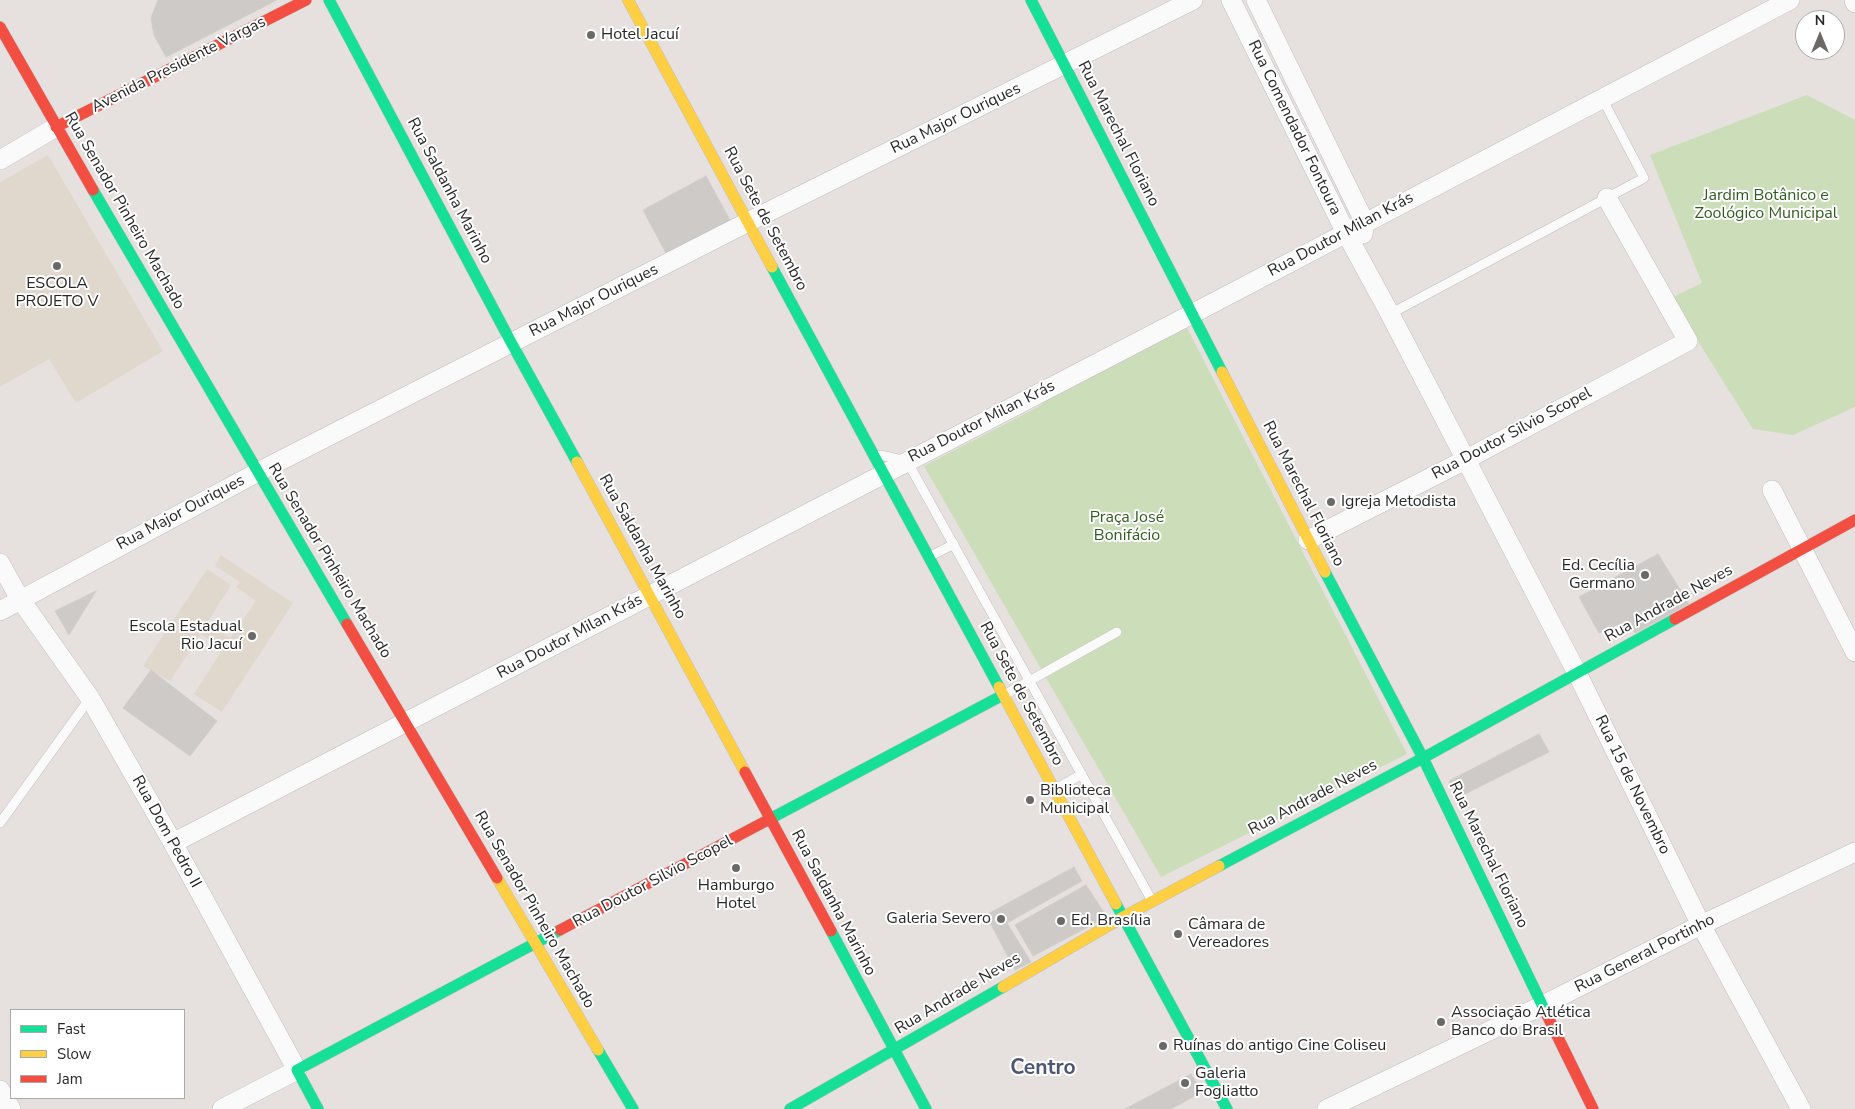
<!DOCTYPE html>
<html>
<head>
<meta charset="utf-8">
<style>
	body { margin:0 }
	#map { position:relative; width:1855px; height:1109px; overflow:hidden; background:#e6e1de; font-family:"Nunito Sans",sans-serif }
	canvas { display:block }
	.legend { position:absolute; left:10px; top:1009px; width:175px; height:90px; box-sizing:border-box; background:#fff; border:1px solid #a9a9a9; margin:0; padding:6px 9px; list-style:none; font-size:15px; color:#282828 }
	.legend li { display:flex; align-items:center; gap:10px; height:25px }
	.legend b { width:25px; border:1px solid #a9a9a9 }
	.north { position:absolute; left:1795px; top:10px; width:50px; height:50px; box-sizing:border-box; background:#fff; border:1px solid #a9a9a9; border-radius:50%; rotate:0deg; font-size:14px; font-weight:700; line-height:20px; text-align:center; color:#282828 }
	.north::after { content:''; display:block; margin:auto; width:18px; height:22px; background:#6a6968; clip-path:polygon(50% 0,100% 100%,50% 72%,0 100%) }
</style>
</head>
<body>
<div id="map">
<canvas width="1855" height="1109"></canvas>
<ul class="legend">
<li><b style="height:6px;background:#16e098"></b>Fast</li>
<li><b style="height:6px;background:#ffcf43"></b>Slow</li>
<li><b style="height:6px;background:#f24e42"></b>Jam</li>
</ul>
<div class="north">N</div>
</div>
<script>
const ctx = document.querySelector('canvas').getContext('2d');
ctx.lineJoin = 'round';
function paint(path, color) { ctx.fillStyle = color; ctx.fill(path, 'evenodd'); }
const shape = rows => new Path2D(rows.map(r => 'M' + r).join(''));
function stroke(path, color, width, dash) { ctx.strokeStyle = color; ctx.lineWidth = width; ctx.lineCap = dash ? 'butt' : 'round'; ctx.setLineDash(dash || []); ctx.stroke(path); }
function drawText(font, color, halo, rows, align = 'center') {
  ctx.font = font + ' "Nunito Sans",sans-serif'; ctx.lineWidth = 4; ctx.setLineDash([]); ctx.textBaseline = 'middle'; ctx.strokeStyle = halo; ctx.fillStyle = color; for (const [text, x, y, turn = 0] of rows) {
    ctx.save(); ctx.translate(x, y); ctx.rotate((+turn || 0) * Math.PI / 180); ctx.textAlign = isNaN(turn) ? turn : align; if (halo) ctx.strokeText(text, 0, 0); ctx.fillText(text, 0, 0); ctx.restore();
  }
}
paint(shape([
	[48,155,163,351,76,403,49,359,0,387,0,182],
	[221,555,293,603,222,712,194,694,223,649,201,634,170,681,143,666,207,569,231,585,207,623,230,638,256,601,236,587,240,582,215,566]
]), '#e0d8cd');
paint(shape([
	[1807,95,1855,120,1855,407,1793,435,1753,429,1671,298,1702,283,1650,155],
	[1187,328,1407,754,1161,877,924,466,1038,407,1048,399]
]), '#ccddba');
const building = shape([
	[158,0,277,0,166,57,154,35,151,18,158,0],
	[706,176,731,222,668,257,643,210,706,176],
	[1658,554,1689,604,1635,633,1626,621,1599,633,1579,597,1658,554],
	[96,591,69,635,55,611,96,591],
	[151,670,217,721,190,756,123,708,151,670],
	[1539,734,1549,752,1457,798,1449,781,1539,734],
	[1074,867,1082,881,1007,923,1031,962,1015,970,986,915,1074,867],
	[1086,885,1107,917,1033,956,1015,925,1086,885],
	[1191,1074,1202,1092,1171,1109,1125,1109,1191,1074]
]);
paint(building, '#cdcac7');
stroke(building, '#d1cdca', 1);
const lane = shape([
	[1390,314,1644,178,1602,98],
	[880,455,907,461,1151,899],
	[931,556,954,544],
	[1006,694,1117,632],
	[1056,789,1082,774],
	[0,823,90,698]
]);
const street = shape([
	[1231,0,1346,233,1390,314,1577,673,1701,925,1801,1109],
	[1256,0,1365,223,1363,234],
	[1854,0,1855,3],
	[0,160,56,127],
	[1772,490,1855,652],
	[1308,540,1465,460,1688,341,1607,198],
	[0,563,20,599,90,698,173,843,297,1070,222,1109],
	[0,611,258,472,748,222,1193,0],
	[173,843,1192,314,1790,0],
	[0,1090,11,1109],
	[1327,1109,1543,1005,1701,925,1855,852]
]);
const fast = shape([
	[329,0,512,344,577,462],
	[1031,0,1222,372],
	[93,190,347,624],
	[772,267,999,687],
	[1325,572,1423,758,1547,1015],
	[766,821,1003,695],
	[1219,866,1423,758,1675,619],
	[1116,904,1227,1109],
	[831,931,926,1109],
	[598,1050,633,1109],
	[318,1109,297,1070,560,930],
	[790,1109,1003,987]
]);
const slow = shape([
	[628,0,772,267],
	[1222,372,1325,572],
	[577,462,745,772],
	[999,687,1116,904],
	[497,878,598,1050],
	[1003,987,1123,917,1219,866]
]);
const jam = shape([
	[0,27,93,190],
	[56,127,306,0],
	[1675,619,1855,520],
	[347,624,497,878],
	[745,772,831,931],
	[560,930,766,821],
	[1547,1015,1593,1109]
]);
stroke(lane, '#c0bebf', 10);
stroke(street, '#c0bebf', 20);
stroke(fast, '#c0bebf', 12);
stroke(slow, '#c0bebf', 12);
stroke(jam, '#c0bebf', 12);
stroke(lane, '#fbfafa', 9);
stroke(street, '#fbfafa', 19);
stroke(fast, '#16e098', 11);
stroke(slow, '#ffcf43', 11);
stroke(jam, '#f24e42', 11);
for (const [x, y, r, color] of [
	[591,35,5,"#6a6968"],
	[57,266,5,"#6a6968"],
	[1331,502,5,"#6a6968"],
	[1645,575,5,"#6a6968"],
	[252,636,5,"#6a6968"],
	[1030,800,5,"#6a6968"],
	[736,868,5,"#6a6968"],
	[1001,919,5,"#6a6968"],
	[1061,921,5,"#6a6968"],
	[1178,934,5,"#6a6968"],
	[1441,1022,5,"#6a6968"],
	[1163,1046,5,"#6a6968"],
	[1185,1083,5,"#6a6968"]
]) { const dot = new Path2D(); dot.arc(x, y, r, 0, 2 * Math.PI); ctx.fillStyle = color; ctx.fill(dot); stroke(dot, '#fff', 2); }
drawText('16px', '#282828', '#fff', [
	["Hotel Jacuí",601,35],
	["ESCOLA",57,284,"center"],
	["PROJETO V",57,302,"center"],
	["Igreja Metodista",1341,502],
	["Ed. Cecília",1635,566,"right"],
	["Germano",1635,584,"right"],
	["Escola Estadual",242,627,"right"],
	["Rio Jacuí",242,645,"right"],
	["Biblioteca",1040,791],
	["Municipal",1040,809],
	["Hamburgo",736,886,"center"],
	["Hotel",736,904,"center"],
	["Galeria Severo",991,919,"right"],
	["Ed. Brasília",1071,921],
	["Câmara de",1188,925],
	["Vereadores",1188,943],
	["Associação Atlética",1451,1013],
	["Banco do Brasil",1451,1031],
	["Ruínas do antigo Cine Coliseu",1173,1046],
	["Galeria",1195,1074],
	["Fogliatto",1195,1092]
], 'left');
drawText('16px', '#282828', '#fff', [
	["Avenida Presidente Vargas",179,65,-27],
	["Rua Major Ouriques",956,119,-26],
	["Rua Comendador Fontoura",1294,128,64],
	["Rua Marechal Floriano",1118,134,63],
	["Rua Saldanha Marinho",449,191,62],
	["Rua Senador Pinheiro Machado",124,211,60],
	["Rua Sete de Setembro",765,219,62],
	["Rua Doutor Milan Krás",1341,235,-28],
	["Rua Major Ouriques",594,301,-27],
	["Rua Doutor Milan Krás",982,422,-27],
	["Rua Doutor Silvio Scopel",1512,434,-28],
	["Rua Marechal Floriano",1303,494,63],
	["Rua Major Ouriques",181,513,-28],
	["Rua Saldanha Marinho",642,547,61],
	["Rua Senador Pinheiro Machado",329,561,59],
	["Rua Andrade Neves",1669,604,-29],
	["Rua Doutor Milan Krás",570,637,-28],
	["Rua Sete de Setembro",1021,694,62],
	["Rua 15 de Novembro",1632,785,64],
	["Rua Andrade Neves",1313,798,-28],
	["Rua Dom Pedro II",166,832,61],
	["Rua Marechal Floriano",1488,855,64],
	["Rua Doutor Silvio Scopel",653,882,-28],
	["Rua Saldanha Marinho",833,903,62],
	["Rua Senador Pinheiro Machado",534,910,60],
	["Rua General Portinho",1645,954,-27],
	["Rua Andrade Neves",958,994,-31]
]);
drawText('16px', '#325c20', '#fff', [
	["Jardim Botânico e",1766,196],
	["Zoológico Municipal",1766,214],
	["Praça José",1127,518],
	["Bonifácio",1127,536]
]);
drawText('bold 21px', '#4d5773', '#fff', [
	["Centro",1043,1069]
]);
</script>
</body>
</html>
